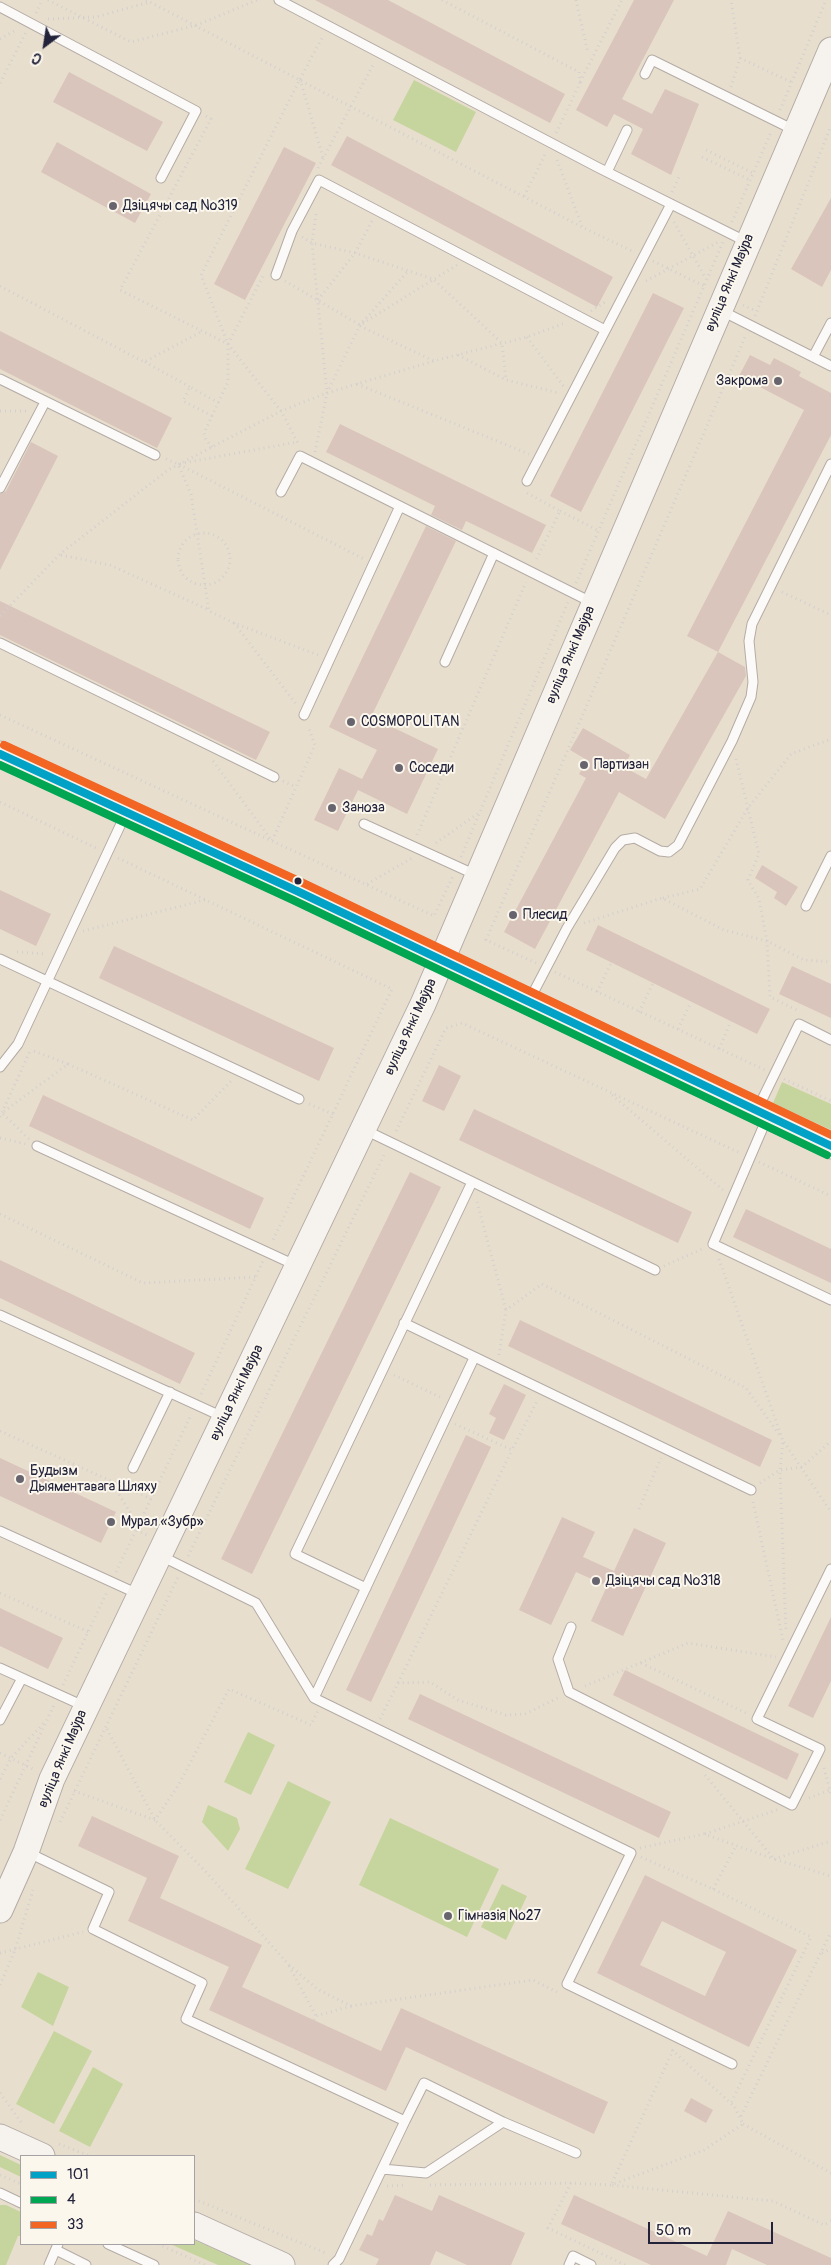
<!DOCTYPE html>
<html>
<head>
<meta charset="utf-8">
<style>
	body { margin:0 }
	#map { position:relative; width:831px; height:2265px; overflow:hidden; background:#e8dece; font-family:Pangolin,sans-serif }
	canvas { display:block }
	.legend { position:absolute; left:20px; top:2155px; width:175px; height:90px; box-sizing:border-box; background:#fbf7ec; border:1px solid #a4a2a5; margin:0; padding:6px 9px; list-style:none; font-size:15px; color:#22223b }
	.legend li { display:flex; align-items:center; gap:10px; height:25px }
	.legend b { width:25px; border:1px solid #a4a2a5 }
	.north { position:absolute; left:20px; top:20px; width:50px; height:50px; -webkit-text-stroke:4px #fbf7ec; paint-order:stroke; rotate:211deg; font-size:14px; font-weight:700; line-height:20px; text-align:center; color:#22223b }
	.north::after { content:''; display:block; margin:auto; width:18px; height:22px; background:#22223b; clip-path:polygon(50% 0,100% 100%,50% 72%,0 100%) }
	.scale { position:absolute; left:648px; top:2222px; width:125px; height:22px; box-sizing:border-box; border:2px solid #22223b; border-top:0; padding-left:6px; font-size:15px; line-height:18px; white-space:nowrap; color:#22223b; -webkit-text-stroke:4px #fbf7ec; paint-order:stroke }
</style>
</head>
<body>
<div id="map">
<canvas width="831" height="2265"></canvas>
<ul class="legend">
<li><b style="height:6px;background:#02a2c7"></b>101</li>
<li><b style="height:6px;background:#00a651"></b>4</li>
<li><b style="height:6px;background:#f26522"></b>33</li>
</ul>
<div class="north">С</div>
<div class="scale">50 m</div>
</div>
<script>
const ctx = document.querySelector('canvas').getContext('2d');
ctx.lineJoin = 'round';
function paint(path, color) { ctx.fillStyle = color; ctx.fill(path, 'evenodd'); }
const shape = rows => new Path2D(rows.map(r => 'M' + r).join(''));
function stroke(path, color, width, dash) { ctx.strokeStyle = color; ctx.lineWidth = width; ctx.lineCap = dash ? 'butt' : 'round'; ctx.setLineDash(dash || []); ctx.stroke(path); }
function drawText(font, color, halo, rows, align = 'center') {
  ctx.font = font + ' Pangolin,sans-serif'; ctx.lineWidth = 4; ctx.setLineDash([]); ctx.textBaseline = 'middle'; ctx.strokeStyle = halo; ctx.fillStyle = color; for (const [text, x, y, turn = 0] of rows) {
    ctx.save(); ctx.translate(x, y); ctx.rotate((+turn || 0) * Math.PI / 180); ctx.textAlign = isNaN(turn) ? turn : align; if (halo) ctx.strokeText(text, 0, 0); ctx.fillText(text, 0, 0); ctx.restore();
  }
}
paint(shape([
	[414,80,476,112,456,152,393,120],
	[782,1082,831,1104,831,1130,773,1103],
	[248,1732,275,1745,251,1795,224,1782],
	[288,1781,331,1802,288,1889,245,1869],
	[208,1805,237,1818,240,1829,228,1851,202,1822],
	[390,1818,499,1869,467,1937,359,1885],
	[502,1884,527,1896,506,1940,481,1927],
	[38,1972,69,1987,53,2026,21,2007],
	[54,2031,92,2051,54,2124,16,2104],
	[93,2067,123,2084,90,2147,59,2131],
	[0,2155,21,2165,21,2177,0,2167],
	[0,2205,6,2205,21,2212,21,2236,18,2236,6,2265,0,2265],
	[194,2240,250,2265,218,2265,170,2244,194,2244]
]), '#c6d59e');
paint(shape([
	[315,0,388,0,565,94,550,123],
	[634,0,674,0,622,99,652,114,665,89,699,104,671,175,631,154,643,129,614,114,607,127,576,110],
	[69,72,163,122,147,151,53,102],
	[347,136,613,277,597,307,331,165],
	[57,142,151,194,135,223,41,172],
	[284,147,316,163,245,300,214,284],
	[831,198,831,270,822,287,791,269],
	[653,293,684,308,581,512,550,496],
	[0,331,172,418,157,448,0,369],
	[750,355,770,365,774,358,801,372,799,376,831,393,831,435,718,652,687,636,804,410,739,376],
	[340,424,546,525,532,553,466,521,462,530,431,515,435,506,326,452],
	[31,442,58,456,0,570,0,494,6,491],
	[426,526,456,541,371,717,438,749,407,814,358,790,338,831,314,820,339,768,362,779,377,750,329,727],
	[0,601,270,732,256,760,0,635],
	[718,652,745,667,746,676,665,819,619,792,535,949,504,932,586,778,579,774,587,760,570,750,583,728,630,755,624,767,646,779],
	[762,865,798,887,786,906,774,898,777,892,755,878],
	[0,890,51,914,36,946,0,929],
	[598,925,770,1009,757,1034,586,950],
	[114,946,334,1048,319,1081,99,978],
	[792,966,831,984,831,1018,779,994],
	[439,1065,461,1076,444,1111,422,1101],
	[43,1095,264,1198,250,1229,29,1126],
	[474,1109,692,1212,678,1243,459,1140],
	[410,1172,441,1187,252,1574,221,1559],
	[746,1209,831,1249,831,1283,733,1237],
	[0,1260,195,1353,180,1384,0,1298],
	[520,1320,772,1440,760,1467,508,1346],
	[504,1384,526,1395,504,1440,489,1433,496,1418,489,1414],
	[466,1435,491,1447,371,1702,346,1690],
	[0,1458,116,1512,101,1543,0,1496],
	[562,1517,595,1532,583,1557,614,1571,634,1528,666,1543,623,1636,591,1621,607,1586,576,1572,551,1625,519,1610],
	[0,1608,63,1638,48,1669,0,1646],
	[831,1617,831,1681,813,1718,788,1706],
	[625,1670,799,1754,787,1780,613,1695],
	[420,1694,671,1812,659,1838,408,1719],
	[92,1816,179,1856,160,1898,262,1945,242,1987,381,2051,401,2008,608,2102,594,2134,406,2047,386,2091,209,2010,229,1967,128,1921,147,1878,78,1846],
	[645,1875,797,1950,749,2047,597,1973],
	[662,1921,726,1952,705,1996,640,1965],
	[691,2098,713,2110,706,2123,684,2111],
	[395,2195,432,2211,439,2195,525,2233,511,2265,467,2265,436,2251,430,2265,376,2265,379,2259,359,2250,367,2234,372,2236,379,2219,383,2221],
	[574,2195,707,2256,728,2211,831,2258,831,2265,767,2265,732,2249,726,2265,651,2265,561,2224]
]), '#d9c5bb');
const lane = shape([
	[279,0,597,167,747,242],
	[0,7,196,111,161,178],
	[645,74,652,60,794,130],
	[607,172,627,130],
	[276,275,292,231,319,180,605,330],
	[722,311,831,366],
	[813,357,831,323],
	[0,379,155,455],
	[527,481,671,204],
	[0,488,45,402],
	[281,492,300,456,593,603],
	[0,643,274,777],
	[445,662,494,553],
	[304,715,400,506],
	[364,824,476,875],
	[806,906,831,856],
	[0,959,299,1099],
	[530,999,567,928,615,848,623,840,635,838,660,851,669,852,678,845,732,741,751,697,753,682,749,641,752,624,831,464],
	[0,1067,18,1044,126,813],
	[758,1108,799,1024,831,1040],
	[767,1118,713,1244,831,1300],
	[365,1130,655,1270],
	[37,1146,295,1265],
	[0,1315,223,1417],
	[404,1323,751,1490],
	[133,1468,170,1392],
	[0,1531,138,1594],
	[161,1556,256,1603,314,1698,631,1853,567,1984,732,2064],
	[366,1588,295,1554,472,1182],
	[571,1627,558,1659,569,1692,792,1805,820,1749,757,1719,831,1569],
	[0,1668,86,1707],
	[314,1698,474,1358],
	[0,1720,22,1678],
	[27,1852,109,1892,93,1929,202,1983,186,2019,405,2121,339,2259,333,2265],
	[405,2121,424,2083,503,2122,576,2153],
	[382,2169,426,2173,503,2122],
	[0,2193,21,2203],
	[108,2244,154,2265],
	[56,2250,86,2265],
	[49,2265,58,2244],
	[569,2265,573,2256,591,2265]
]);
const secondary = shape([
	[0,754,297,891,831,1146],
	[0,1910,26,1852,52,1779,423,1004,831,50],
	[0,2137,42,2156],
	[194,2225,282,2265]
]);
stroke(lane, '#b3aca5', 11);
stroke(secondary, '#b3aca5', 27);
stroke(shape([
	[48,0,131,42,197,25,257,0],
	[146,0,582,227,634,252],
	[442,0,579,72,580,83,556,133],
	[576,0,588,53],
	[36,13,42,0],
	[48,19,96,17,150,2],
	[0,39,16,30],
	[740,58,791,82],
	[300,79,323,36],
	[580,82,622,0],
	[0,83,26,32],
	[731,87,740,58,731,0],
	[780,110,826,0],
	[206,116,211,119,120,290,228,344,281,411,299,445],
	[706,150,753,173],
	[702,157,750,180],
	[557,160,582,226],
	[318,168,374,63],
	[672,192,679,177],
	[524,196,546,153],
	[316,214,312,243,327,393],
	[674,222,706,279],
	[732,222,771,132],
	[302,237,312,243,355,253,433,279,502,343,506,380],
	[653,261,704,286],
	[285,281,360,325,457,265],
	[646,281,720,241],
	[0,286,144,362,201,332],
	[318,300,355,253,372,221],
	[743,305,756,311],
	[591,311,605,302],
	[755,316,831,126],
	[360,326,434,361],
	[527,337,564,387],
	[228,344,264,274],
	[458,355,506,380,559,393],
	[145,362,190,387],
	[357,384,529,454],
	[0,411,26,411],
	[212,416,183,401,190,387,219,403],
	[212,447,206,440,204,433,228,382,228,344,201,275,300,79,323,158],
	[315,452,327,393,360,325,408,271],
	[166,459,178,464,297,442],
	[527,493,560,511,535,562],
	[560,511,599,531],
	'178 559a26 26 0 1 1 52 0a26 26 0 1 1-52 0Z',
	[61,555,110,565,209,610],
	[576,583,723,242],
	[782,592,831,615],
	[0,616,60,554,168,470,281,411,327,393,434,361,527,337,565,323],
	[234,623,296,704],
	[318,655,234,623,209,611,191,494,178,464,364,559],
	[0,715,434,916,453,876],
	[736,759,759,854,748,880,759,899,767,941,770,997,799,1011],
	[213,761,272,841,315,745,308,726],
	[283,781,296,787],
	[0,802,96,848],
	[417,835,526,582],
	[436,843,480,812],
	[461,857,568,602],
	[118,858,392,989,272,1242],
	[367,884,412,858],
	[663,898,700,889,748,808,791,754,831,739],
	[584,923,662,898,724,930,767,941,804,960,831,962],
	[83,931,205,900],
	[17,952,46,954],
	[536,963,486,940,746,335],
	[555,972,765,1070],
	[597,992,611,963],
	[639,1012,653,983],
	[678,1029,691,1002],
	[719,1049,731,1021],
	[68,1064,193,1120,231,1081],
	[784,1079,831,1101],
	[612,1095,723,1190],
	[309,1104,333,1114],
	[0,1117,31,1049],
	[396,1131,446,1028,462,1023,740,1153],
	[0,1138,26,1144],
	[29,1139,2,1113,68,1064,31,1050],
	[759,1162,831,1196],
	[477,1202,506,1310],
	[0,1214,143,1283,256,1277],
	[719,1259,783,1441,780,1470,786,1632],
	[664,1266,702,1249],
	[499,1355,506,1310,542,1284,746,1388,781,1437],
	[394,1375,440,1397],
	[201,1394,263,1261],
	[455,1424,512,1450,537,1401],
	[0,1431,151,1499],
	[784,1442,831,1512],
	[111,1482,130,1512,136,1530,147,1535],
	[760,1483,780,1470,802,1467,831,1441],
	[753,1502,783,1640],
	[639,1509,661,1458],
	[188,1556,385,1153],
	[116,1572,191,1415],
	[0,1593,89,1632],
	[641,1663,748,1714],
	[398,1683,512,1450],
	[63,1685,107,1592],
	[585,1686,688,1643,776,1657],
	[380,1719,398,1683,430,1682,458,1700,506,1715,525,1714,560,1697],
	[107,1729,155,1820,207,1873,288,1964,317,1989,351,2006,533,1980,557,1992],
	[0,1753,35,1770],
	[824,1768,831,1794],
	[705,1775,774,1859,831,1876],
	[0,1779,11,1758,44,1723],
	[74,1791,155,1820,178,1786,229,1689,311,1725,318,1711],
	[809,1798,830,1790],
	[0,1820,54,1705],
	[60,1822,178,1577],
	[705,1834,777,1810],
	[640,1848,704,1834,774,1859,831,1841],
	[641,1857,713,1889,811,1937,731,2103],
	[713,1889,736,1846],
	[0,1953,83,1932],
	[822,1953,831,1949],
	[289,1966,316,2016],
	[0,1985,15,1950,33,1890],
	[314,2020,316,2016,351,2006],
	[673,2050,611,2185,773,2201,824,2225,831,2221],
	[0,2093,23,2125],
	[741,2116,831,1932],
	[743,2124,831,2173],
	[59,2144,90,2156],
	[0,2175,21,2184],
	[571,2183,548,2228,625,2265],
	[430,2185,571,2183,611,2185,704,2150,743,2124,734,2106,672,2050],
	[387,2186,406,2185],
	[194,2199,328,2254],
	[158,2244,205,2265]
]), '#d3d0cd', 3, [1, 4]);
stroke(lane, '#fcfaf8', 9);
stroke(secondary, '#f6f2ed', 25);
stroke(shape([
	[0,754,297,891,831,1146]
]), '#02a2c7', 8);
stroke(shape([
	[0,765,293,900,827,1155]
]), '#00a651', 8);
stroke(shape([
	[4,745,301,882,831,1135]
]), '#f26522', 8);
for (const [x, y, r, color] of [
	[113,206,5,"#67646e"],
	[778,381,5,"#67646e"],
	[351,722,5,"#67646e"],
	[584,765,5,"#67646e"],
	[399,768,5,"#67646e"],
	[332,808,5,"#67646e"],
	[298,881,4.5,"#22223b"],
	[513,915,5,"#67646e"],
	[20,1479,5,"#67646e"],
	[111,1522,5,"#67646e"],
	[596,1581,5,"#67646e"],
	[448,1916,5,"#67646e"]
]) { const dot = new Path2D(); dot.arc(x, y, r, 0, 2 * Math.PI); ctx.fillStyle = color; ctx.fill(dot); stroke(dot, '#fbf7ec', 2); }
drawText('14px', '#22223b', '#fbf7ec', [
	["Дзіцячы сад №319",123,206],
	["Закрома",768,381,"right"],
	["COSMOPOLITAN",361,722],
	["Партизан",594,765],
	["Соседи",409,768],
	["Заноза",342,808],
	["Плесид",523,915],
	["Будызм",30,1471],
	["Дыяментавага Шляху",30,1487],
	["Мурал «Зубр»",121,1522],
	["Дзіцячы сад №318",606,1581],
	["Гімназія №27",458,1916]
], 'left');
drawText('14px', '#22223b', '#fbf7ec', [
	["вуліца Янкі Маўра",730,283,-67],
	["вуліца Янкі Маўра",571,655,-67],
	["вуліца Янкі Маўра",411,1027,-65],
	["вуліца Янкі Маўра",237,1393,-64],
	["вуліца Янкі Маўра",63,1759,-67]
]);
</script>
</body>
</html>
